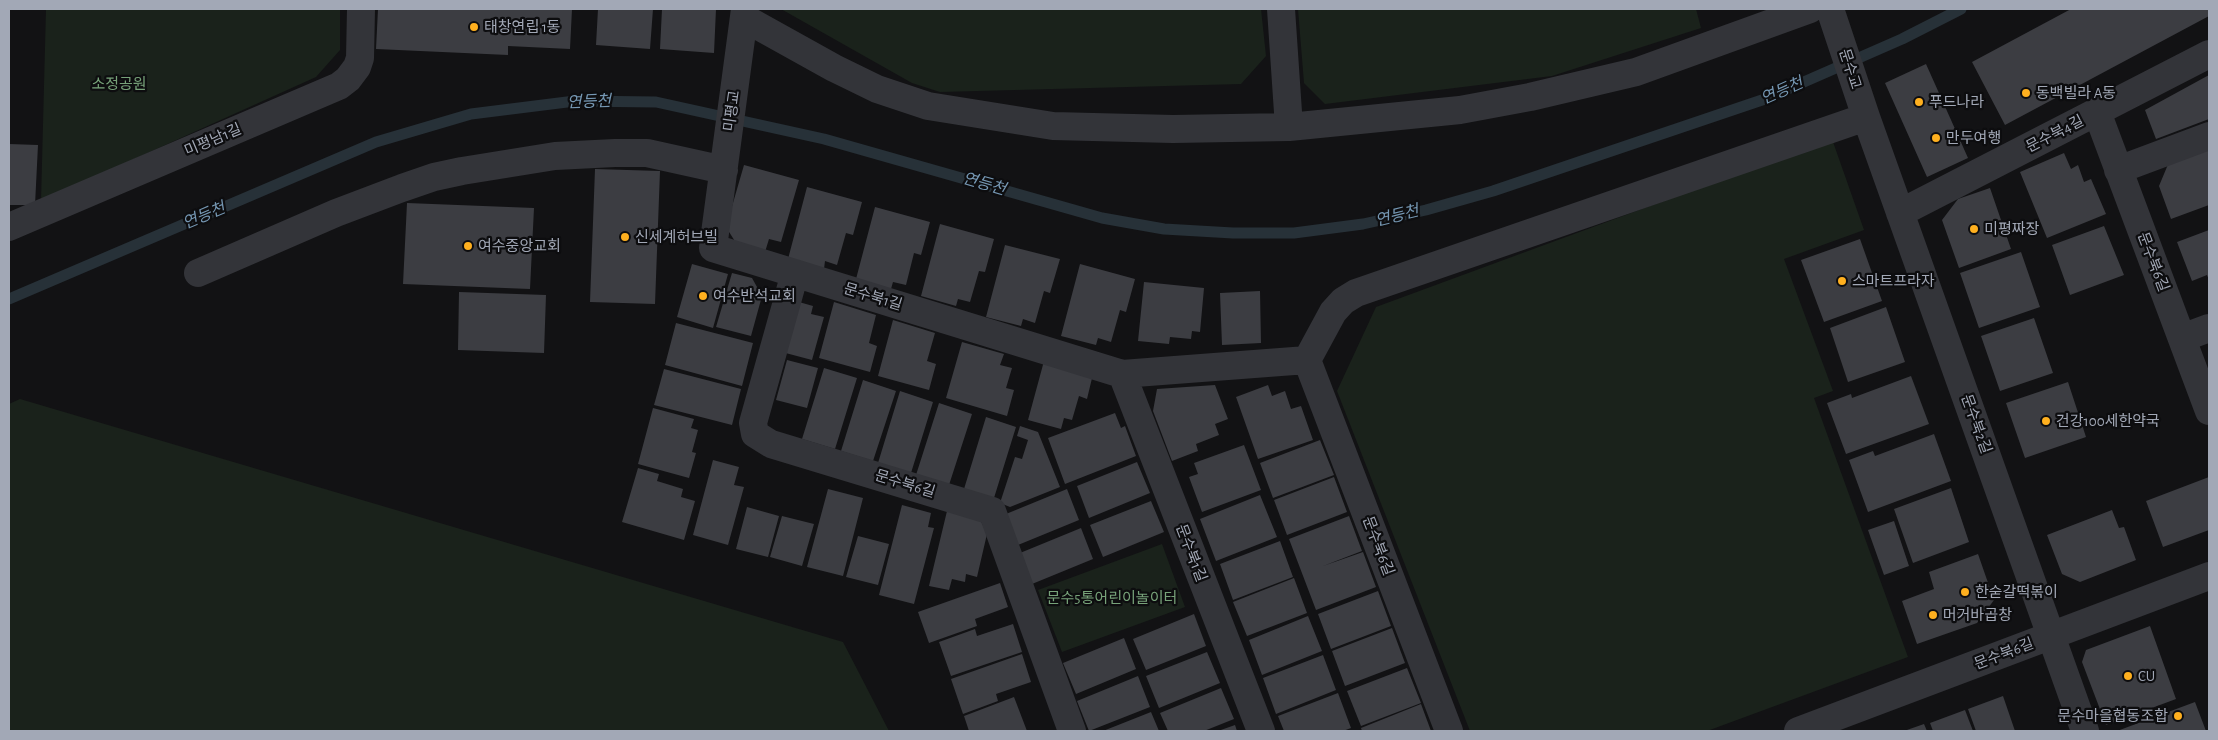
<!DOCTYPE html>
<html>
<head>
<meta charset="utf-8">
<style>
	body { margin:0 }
	#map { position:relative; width:2218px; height:740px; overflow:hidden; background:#121214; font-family:"Alegreya Sans",sans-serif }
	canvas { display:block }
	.frame { position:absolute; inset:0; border:10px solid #a2a8b6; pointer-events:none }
</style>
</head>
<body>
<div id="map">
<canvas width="2218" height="740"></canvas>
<div class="frame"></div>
</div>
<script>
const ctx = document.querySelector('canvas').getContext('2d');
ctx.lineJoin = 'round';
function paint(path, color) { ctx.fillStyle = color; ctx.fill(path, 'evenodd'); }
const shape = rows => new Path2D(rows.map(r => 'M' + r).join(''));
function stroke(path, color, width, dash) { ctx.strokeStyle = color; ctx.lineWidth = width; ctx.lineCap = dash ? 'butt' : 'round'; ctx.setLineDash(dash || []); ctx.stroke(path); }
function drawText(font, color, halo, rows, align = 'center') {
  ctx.font = font + ' "Alegreya Sans","Noto Sans KR",sans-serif'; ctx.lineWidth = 4.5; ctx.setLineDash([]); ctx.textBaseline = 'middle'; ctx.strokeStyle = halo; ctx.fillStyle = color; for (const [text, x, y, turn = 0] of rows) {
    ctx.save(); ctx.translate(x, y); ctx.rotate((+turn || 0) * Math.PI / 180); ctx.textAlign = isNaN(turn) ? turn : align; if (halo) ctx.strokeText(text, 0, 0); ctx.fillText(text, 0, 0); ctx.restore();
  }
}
paint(shape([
	[46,9,340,9,340,50,316,77,41,201],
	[781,9,1261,9,1266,56,1241,84,940,92,912,83],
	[1298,9,1696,9,1701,28,1552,76,1325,104,1304,83],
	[1832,139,1864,230,1784,259,1833,391,1814,398,1908,657,1707,731,1470,731,1337,391,1376,307],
	[20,399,843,642,889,731,9,731,9,404],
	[1162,544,1185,607,1062,652,1038,590]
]), '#1a221b');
stroke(shape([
	[9,299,376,142,471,114,575,101,656,102,824,139,1102,218,1164,229,1233,233,1294,233,1363,224,1426,210,1493,191,1765,99,1902,39,1961,9]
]), '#273138', 11);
paint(shape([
	[378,9,572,9,570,49,508,46,508,55,376,49],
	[598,9,653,9,650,49,596,45],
	[662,9,716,9,714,53,660,49],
	[2071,9,2209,9,2209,16,2005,125,1972,62],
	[1926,64,1968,158,1927,177,1885,83],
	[2209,75,2209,119,2156,139,2145,110],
	[9,144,38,145,35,205,9,205],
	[2209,147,2209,205,2171,219,2159,186,2169,162],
	[2064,153,2071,169,2078,165,2084,182,2091,179,2106,214,2047,238,2020,172],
	[744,165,799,180,781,242,769,239,765,252,736,243,726,227],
	[595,169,660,171,655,304,590,302],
	[807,187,862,202,853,235,846,233,837,265,825,261,824,269,788,259],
	[1990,188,2011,249,1959,268,1942,220,1958,199],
	[407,203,534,208,530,289,403,284],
	[875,207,930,222,921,255,914,253,906,285,893,282,891,289,856,279],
	[940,224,994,239,985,272,979,271,970,302,958,299,956,306,921,296],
	[2104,226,2124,275,2070,295,2052,245],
	[2209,230,2209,280,2207,275,2192,281,2177,242],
	[1860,239,1882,301,1824,322,1801,260],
	[1005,245,1060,259,1050,293,1044,291,1035,323,1023,319,1021,326,986,317],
	[2021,252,2040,307,1979,328,1960,273],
	[692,264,728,274,713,328,677,317],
	[1080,264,1135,279,1126,312,1120,310,1111,342,1098,338,1096,345,1061,336],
	[732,273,752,278,762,296,751,336,716,327],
	[1144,282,1204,288,1200,332,1192,331,1191,339,1170,337,1169,344,1138,341],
	[1260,291,1261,343,1222,345,1220,293],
	[459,292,546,295,544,353,458,350],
	[792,300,813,306,811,314,824,317,812,360,778,351],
	[834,302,876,315,869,343,877,346,870,372,819,358],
	[1886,307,1905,362,1848,382,1830,328],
	[2034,318,2053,373,2000,391,1981,336],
	[893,320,935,333,927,361,936,364,929,390,878,376],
	[676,323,753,343,742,386,665,365],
	[962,342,1004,354,1000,365,1012,368,1006,388,1014,390,1007,416,946,398],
	[787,360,818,368,807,408,776,400],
	[1044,361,1093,374,1087,399,1079,396,1072,420,1064,418,1061,429,1028,420],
	[824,368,857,378,835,449,802,439],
	[664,369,741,389,732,425,654,405],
	[1911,376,1929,424,1846,454,1827,403,1851,394,1852,398],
	[863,380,896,391,873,461,841,451],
	[2068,382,2086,437,2025,458,2006,403],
	[1215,385,1228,419,1215,424,1219,435,1196,444,1198,451,1172,461,1153,411,1157,389],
	[1268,385,1272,396,1285,391,1291,409,1301,406,1313,440,1258,459,1236,397],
	[900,391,933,402,911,473,878,463],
	[939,403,972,414,949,485,916,475],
	[653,408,694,419,691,428,698,430,692,452,696,453,689,478,638,464],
	[1115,413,1121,428,1125,426,1136,456,1065,484,1048,438],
	[986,417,1016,427,994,498,964,489],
	[1020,426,1038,432,1060,487,1010,507,1000,503,1015,457,1022,459,1028,440,1017,436],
	[1934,434,1951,481,1868,512,1849,460,1873,451,1875,456],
	[1320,440,1334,475,1273,498,1260,463],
	[1244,445,1261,490,1202,512,1189,477,1198,474,1194,463],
	[713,460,739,467,734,485,744,487,728,545,693,535],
	[1137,462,1150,493,1089,518,1077,486],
	[638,468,659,474,657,481,683,489,681,497,695,501,684,540,622,522],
	[1334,477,1347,512,1287,535,1274,500],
	[2209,477,2209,530,2163,547,2146,501],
	[1951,488,1969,542,1913,563,1894,509],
	[828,489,863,498,843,576,807,567],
	[1067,489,1079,520,1018,545,1006,514],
	[1260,495,1277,537,1216,561,1200,519],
	[1151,501,1164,532,1103,557,1090,525],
	[902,505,931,513,928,527,934,528,914,604,879,595],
	[747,507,779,516,768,557,736,549],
	[2112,510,2119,528,2124,527,2136,560,2080,582,2062,574,2047,535],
	[947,511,980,519,987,534,977,577,966,574,965,582,952,579,949,590,929,586],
	[782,516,814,524,802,566,770,557],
	[1349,516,1362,551,1323,566,1363,552,1376,587,1316,610,1289,539],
	[1894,521,1909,566,1884,575,1868,530],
	[1081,528,1093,559,1032,584,1020,553],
	[858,536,889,544,878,585,846,577],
	[1280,541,1293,577,1233,600,1220,564],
	[1978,554,1994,600,1977,623,1917,644,1902,601,1934,589,1929,572],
	[1294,578,1307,613,1247,636,1233,602],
	[1000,583,1008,607,975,619,977,626,929,643,918,612],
	[1378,591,1391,626,1331,649,1318,614],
	[1194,614,1206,646,1146,670,1133,639],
	[1308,616,1322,651,1262,675,1249,640],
	[1013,624,1022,652,951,676,939,642,975,629,977,636],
	[2150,626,2176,699,2106,725,2082,662,2086,650],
	[1392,628,1405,663,1345,686,1332,651],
	[1124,638,1136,669,1076,694,1063,663],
	[1207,652,1220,683,1159,708,1146,676],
	[1022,654,1031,682,996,694,998,701,963,714,951,679],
	[1323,655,1336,690,1276,714,1263,678],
	[1407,668,1421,703,1361,726,1347,691],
	[1138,676,1150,707,1089,731,1077,701],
	[1221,688,1234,719,1204,731,1168,731,1160,713],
	[1338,693,1351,728,1343,731,1284,731,1278,716],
	[2003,696,2015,731,1976,731,1968,709],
	[1014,697,1027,731,969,731,964,716],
	[2195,702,2206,731,2117,731],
	[1421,704,1431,731,1362,731,1361,728],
	[1965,710,1973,731,1933,731,1930,723],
	[1151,712,1159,731,1103,731],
	[1924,724,1927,731,1904,731],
	[1235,725,1237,731,1218,731]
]), '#3c3d42');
stroke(shape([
	[745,9,713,248,1122,374,1307,360],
	[1281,9,1289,127],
	[1830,9,1866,117,2085,731],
	[744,18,834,68,877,89,928,106,1053,126,1173,129,1289,127,1460,110,1530,97,1636,72,1810,9],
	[2097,112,2209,411],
	[2118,170,2209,136],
	[1900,213,2209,54],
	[9,227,339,86,348,79,357,67,360,58,361,9],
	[198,273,336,213,402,188,434,177,462,171,555,156,615,153,647,153,724,170],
	[795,273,753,423,755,434,771,444,992,511,1072,731],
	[2182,338,2209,328],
	[1307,360,1333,312,1343,301,1356,293,1866,117],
	[1307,360,1449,731],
	[1122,374,1261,731],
	[1798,731,2209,576]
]), '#333439', 28);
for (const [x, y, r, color] of [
	[474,27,5,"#ffb01f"],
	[2026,93,5,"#ffb01f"],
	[1919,102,5,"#ffb01f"],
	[1936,138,5,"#ffb01f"],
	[1974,229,5,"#ffb01f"],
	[625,237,5,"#ffb01f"],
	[468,246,5,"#ffb01f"],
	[1842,281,5,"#ffb01f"],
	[703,296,5,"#ffb01f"],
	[2046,421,5,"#ffb01f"],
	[1965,592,5,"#ffb01f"],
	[1933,615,5,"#ffb01f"],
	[2128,676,5,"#ffb01f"],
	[2178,716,5,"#ffb01f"]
]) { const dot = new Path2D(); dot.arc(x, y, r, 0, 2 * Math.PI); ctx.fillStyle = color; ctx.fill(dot); stroke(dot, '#0d0d0f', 2); }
drawText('15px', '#a2a8b6', '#0d0d0f', [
	["태창연립 1동",484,27],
	["동백빌라 A동",2036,93],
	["푸드나라",1929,102],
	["만두여행",1946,138],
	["미평짜장",1984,229],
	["신세계허브빌",635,237],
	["여수중앙교회",478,246],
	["스마트프라자",1852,281],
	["여수반석교회",713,296],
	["건강100세한약국",2056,421],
	["한숟갈떡볶이",1975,592],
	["머거바곱창",1943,615],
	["CU",2138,676],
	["문수마을협동조합",2168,716,"right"]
], 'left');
drawText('15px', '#a2a8b6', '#0d0d0f', [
	["문수교",1850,69,72],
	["미평교",732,111,-82],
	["문수북4길",2055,134,-27],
	["미평남1길",213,140,-23],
	["문수북6길",2153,262,69],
	["문수북1길",873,297,17],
	["문수북2길",1976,424,70],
	["문수북6길",905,484,17],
	["문수북6길",1378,546,69],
	["문수북1길",1191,553,69],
	["문수북6길",2004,654,-21]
]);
drawText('15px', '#77a279', '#0d0d0f', [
	["소정공원",119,84],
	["문수5통어린이놀이터",1112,598]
]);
drawText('italic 16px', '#7698b4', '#0d0d0f', [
	["연등천",1782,91,-24],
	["연등천",589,102,-2],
	["연등천",984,184,16],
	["연등천",204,216,-23],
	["연등천",1397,216,-14]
]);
</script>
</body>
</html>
